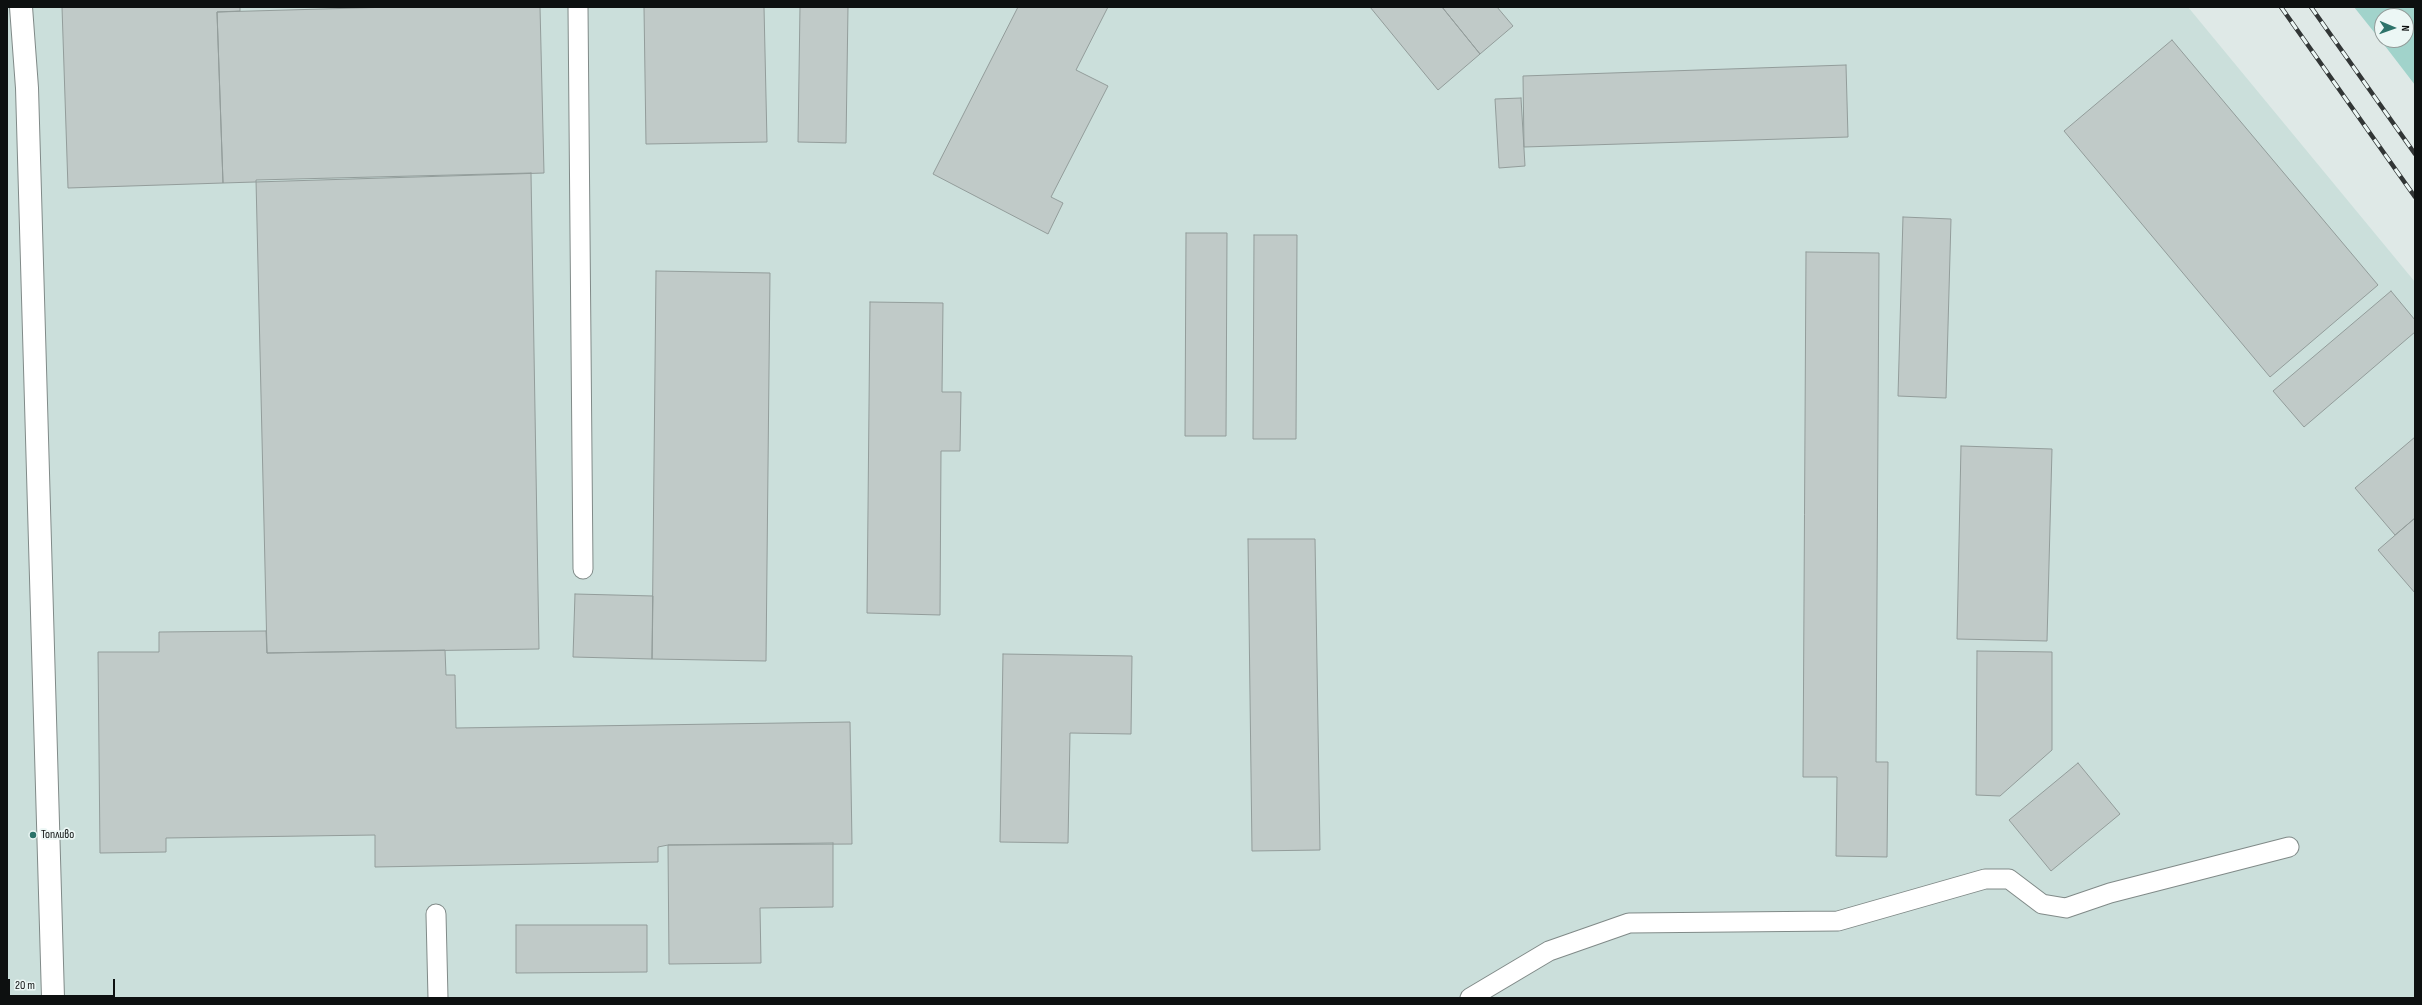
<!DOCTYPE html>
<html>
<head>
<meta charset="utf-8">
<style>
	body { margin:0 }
	#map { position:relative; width:2422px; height:1005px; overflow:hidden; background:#dfe9e7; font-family:"Sofia Sans Condensed",sans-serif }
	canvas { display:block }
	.frame { position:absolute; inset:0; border:8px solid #0d1010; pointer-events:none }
	.north { position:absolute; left:2374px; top:8px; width:40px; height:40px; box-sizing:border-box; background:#ecf7f5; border:1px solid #939b99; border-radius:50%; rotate:92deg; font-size:11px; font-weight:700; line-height:16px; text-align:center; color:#0d1010 }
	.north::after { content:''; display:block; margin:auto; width:14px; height:18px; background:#2d736a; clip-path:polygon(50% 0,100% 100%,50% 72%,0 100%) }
	.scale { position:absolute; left:8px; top:979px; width:107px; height:18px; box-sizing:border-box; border:2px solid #0d1010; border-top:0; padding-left:5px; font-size:12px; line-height:14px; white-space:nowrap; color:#0d1010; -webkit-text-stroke:3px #ecf7f5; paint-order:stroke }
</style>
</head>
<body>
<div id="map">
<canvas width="2422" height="1005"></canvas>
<div class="frame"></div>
<div class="north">N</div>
<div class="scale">20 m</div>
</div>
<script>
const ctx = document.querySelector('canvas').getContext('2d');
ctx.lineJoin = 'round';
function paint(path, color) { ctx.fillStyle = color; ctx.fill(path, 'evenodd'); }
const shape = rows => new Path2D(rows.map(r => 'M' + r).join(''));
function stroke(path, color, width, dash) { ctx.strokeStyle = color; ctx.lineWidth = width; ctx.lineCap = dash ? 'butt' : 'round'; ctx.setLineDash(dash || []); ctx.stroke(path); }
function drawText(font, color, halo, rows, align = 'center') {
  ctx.font = font + ' "Sofia Sans Condensed",sans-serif'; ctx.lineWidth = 3.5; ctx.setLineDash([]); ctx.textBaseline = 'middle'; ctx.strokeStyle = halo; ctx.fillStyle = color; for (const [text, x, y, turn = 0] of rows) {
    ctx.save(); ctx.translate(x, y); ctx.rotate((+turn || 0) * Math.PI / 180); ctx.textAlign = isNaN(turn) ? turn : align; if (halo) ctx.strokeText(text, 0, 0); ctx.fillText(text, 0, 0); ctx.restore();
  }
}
paint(shape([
	[7,7,2188,7,2415,282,2415,998,7,998]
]), '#cbdfdb');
paint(shape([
	[2354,7,2415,7,2415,85,2382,42],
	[2382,16,2406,16,2406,40,2382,40]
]), '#a1d3cb');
const building = shape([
	[62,7,240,7,240,11,217,12,223,183,68,188,62,7],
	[392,7,540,7,544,173,223,183,217,12,392,7],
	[644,7,764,7,767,142,646,144,644,7],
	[800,7,848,7,846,143,798,142,800,7],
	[1018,7,1108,7,1076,70,1108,86,1051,197,1063,203,1048,234,933,174,1018,7],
	[1370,7,1442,7,1480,54,1438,90,1370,7],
	[1442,7,1497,7,1513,26,1480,54,1442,7],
	[2172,40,2378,285,2270,377,2064,131,2172,40],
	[1846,65,1848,137,1524,147,1523,76,1846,65],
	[1521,98,1525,166,1499,168,1495,99,1521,98],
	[531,173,539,649,267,653,256,180,531,173],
	[1903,217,1951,219,1946,398,1898,396,1903,217],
	[1186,233,1227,233,1226,436,1185,436,1186,233],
	[1254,235,1297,235,1296,439,1253,439,1254,235],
	[1806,252,1879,253,1876,762,1888,762,1887,857,1836,856,1837,777,1803,777,1806,252],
	[656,271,770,273,766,661,652,659,656,271],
	[2391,291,2415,320,2415,332,2304,427,2273,391,2391,291],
	[870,302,943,303,942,392,961,392,960,451,941,451,940,615,867,613,870,302],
	[2415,437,2415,518,2395,535,2355,488,2415,437],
	[1961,446,2052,449,2047,641,1957,639,1961,446],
	[2415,518,2415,593,2378,550,2415,518],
	[1248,539,1315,539,1320,850,1252,851,1248,539],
	[575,594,653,596,652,659,573,657,575,594],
	[266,631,267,653,445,650,446,675,455,675,456,728,850,722,852,844,668,845,658,847,658,862,375,867,375,835,166,838,166,852,100,853,98,652,159,652,159,632,266,631],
	[1977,651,2052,652,2052,750,2000,796,1976,795,1977,651],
	[1003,654,1132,656,1131,734,1070,733,1068,843,1000,842,1003,654],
	[2078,763,2120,814,2051,871,2009,820,2078,763],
	[833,843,833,907,760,908,761,963,669,964,668,845,833,843],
	[516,925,647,925,647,972,516,973,516,925]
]);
paint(building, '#c0cac8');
stroke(building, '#939d9b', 1);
const service = shape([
	[578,7,583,569],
	[436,914,438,998],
	[1470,998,1549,951,1629,923,1838,921,1985,879,2009,879,2042,904,2066,908,2110,893,2289,847]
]);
const minor = shape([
	[21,7,27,88,53,998]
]);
stroke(service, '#808a88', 21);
stroke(minor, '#808a88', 24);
stroke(service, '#fff', 19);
stroke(minor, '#fff', 22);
const rail = shape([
	[2281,7,2415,197],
	[2311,7,2415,154]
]);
stroke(rail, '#323636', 4.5);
stroke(rail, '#ecf7f5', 3, [9]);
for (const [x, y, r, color] of [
	[33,835,4,"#2d736a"]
]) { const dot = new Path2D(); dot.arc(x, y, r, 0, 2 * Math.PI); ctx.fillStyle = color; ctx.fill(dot); stroke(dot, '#ecf7f5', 1.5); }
drawText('12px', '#0d1010', '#ecf7f5', [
	["Топливо",41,835]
], 'left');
</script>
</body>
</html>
